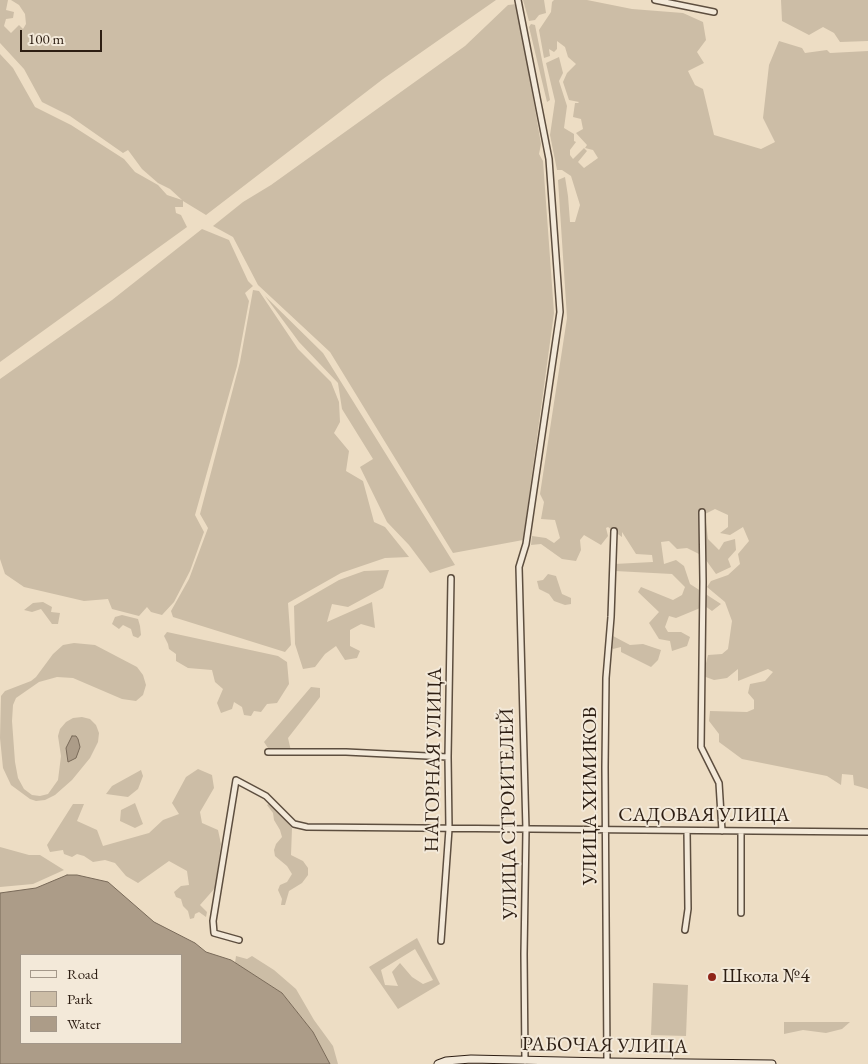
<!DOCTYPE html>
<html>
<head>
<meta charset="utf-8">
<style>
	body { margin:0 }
	#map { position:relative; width:868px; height:1064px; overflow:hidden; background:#edddc4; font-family:"EB Garamond",serif }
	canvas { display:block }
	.legend { position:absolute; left:20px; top:954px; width:162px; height:90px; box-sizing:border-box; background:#f3e9d9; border:1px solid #a4988a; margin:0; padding:6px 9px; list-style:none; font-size:15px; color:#2d1e13 }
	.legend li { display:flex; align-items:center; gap:10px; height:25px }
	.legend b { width:25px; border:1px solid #a4988a }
	.scale { position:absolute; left:20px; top:30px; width:82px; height:22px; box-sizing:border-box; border:2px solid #2d1e13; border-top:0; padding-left:6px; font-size:15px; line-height:18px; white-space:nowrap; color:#2d1e13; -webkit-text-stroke:4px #f3e9d9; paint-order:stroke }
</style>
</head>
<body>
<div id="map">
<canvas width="868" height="1064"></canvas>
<ul class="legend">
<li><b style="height:6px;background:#f3e9d9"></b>Road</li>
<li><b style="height:14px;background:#ccbda6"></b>Park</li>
<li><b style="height:14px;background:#ac9c88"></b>Water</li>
</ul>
<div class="scale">100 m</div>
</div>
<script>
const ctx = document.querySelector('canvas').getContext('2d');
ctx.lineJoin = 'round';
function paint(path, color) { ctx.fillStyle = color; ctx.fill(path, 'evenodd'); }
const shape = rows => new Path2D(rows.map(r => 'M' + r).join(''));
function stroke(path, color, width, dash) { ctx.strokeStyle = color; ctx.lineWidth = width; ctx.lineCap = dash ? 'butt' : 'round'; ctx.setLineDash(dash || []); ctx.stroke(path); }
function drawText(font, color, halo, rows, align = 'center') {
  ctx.font = font + ' "EB Garamond",serif'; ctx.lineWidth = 4; ctx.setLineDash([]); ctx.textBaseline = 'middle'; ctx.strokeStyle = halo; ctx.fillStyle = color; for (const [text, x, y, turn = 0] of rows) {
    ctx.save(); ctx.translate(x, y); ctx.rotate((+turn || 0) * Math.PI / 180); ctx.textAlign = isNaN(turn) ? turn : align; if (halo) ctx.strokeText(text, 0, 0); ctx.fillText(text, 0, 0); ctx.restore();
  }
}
paint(shape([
	[0,0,8,0,6,10,14,12,13,18,6,19,4,26,11,33,19,25,23,29,26,24,25,14,19,5,11,0,496,0,383,79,206,215,183,201,183,207,175,207,176,213,181,215,187,227,0,362,0,54,13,68,35,107,71,125,124,159,135,172,158,185,167,195,182,200,170,189,158,183,142,169,128,150,123,153,70,116,42,102,24,69,0,43],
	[523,0,544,0,546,13,539,15,535,20,529,21],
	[554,0,587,0,632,9,683,13,703,22,706,40,697,52,704,63,688,71,695,85,703,89,714,135,761,149,775,142,763,118,769,65,779,41,802,48,805,53,827,50,830,53,868,51,868,789,854,785,853,775,842,774,841,785,827,776,742,759,719,742,719,734,709,721,710,711,747,712,754,709,754,700,748,693,750,684,765,681,773,672,768,669,738,681,738,669,727,678,714,680,703,676,708,655,722,654,728,649,732,621,725,602,707,587,711,581,728,575,740,564,738,554,749,541,743,527,730,535,720,533,728,527,728,515,715,509,705,514,708,539,719,550,724,542,735,539,736,550,728,559,731,567,716,574,703,556,687,548,677,549,669,541,661,542,664,564,676,560,684,566,690,584,721,604,712,611,705,606,676,618,669,616,665,627,668,632,681,632,690,637,687,646,672,651,670,641,659,639,649,623,659,612,638,592,641,587,673,600,682,595,685,587,672,574,615,571,614,564,653,562,652,555,636,554,622,532,622,537,608,527,606,528,608,536,601,545,584,535,580,540,581,550,576,561,562,559,541,544,531,545,532,536,546,538,554,543,560,538,555,520,541,519,544,502,540,494,567,318,558,180,565,177,568,196,570,222,575,222,580,205,571,176,562,170,557,170,550,135,555,101,546,63,559,57,563,73,559,81,567,106,564,128,574,134,574,141,576,142,570,150,570,155,573,159,584,148,587,151,578,162,584,168,598,158,593,150,585,148,587,145,576,133,583,129,581,119,573,117,575,103,578,103,579,102,569,100,563,82,567,73,576,64,568,57,565,47,557,41,557,49,554,52,549,49,550,56,544,58,539,30,551,12,552,2],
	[781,0,868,0,868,41,840,42,834,33,823,27,809,35,782,21],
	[517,4,541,144,539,154,543,161,554,313,523,540,453,553,330,352,258,285,233,237,213,226,243,202,271,185,465,46,508,5],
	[531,24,535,25,550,100,547,102,529,27],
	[202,229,229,240,248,281,253,286,245,293,249,301,237,366,195,515,204,532,190,571,174,602,162,615,151,612,147,607,139,616,112,609,108,599,84,601,24,587,5,574,0,559,0,379,112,300],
	[253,290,259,291,298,349,331,382,339,402,340,422,334,433,349,451,346,471,363,481,374,522,385,527,409,557,385,558,341,573,288,603,291,645,285,652,173,617,171,611,189,579,208,528,200,514,240,362],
	[265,296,323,353,455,565,430,573,409,545,387,522,360,467,373,459,342,409,338,383,299,342],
	[389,570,383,588,348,607,332,604,327,622,372,602,375,628,361,624,350,630,350,646,360,651,357,658,345,660,336,646,325,654,315,667,303,669,295,644,294,606,339,580,364,571],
	[548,574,556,576,562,594,571,598,571,604,565,605,554,601,549,594,539,589,537,581,543,580],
	[43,602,52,607,51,612,60,613,58,624,52,624,41,609,32,612,24,610,33,603],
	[122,615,138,619,140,626,141,635,138,638,133,636,131,629,123,625,119,629,112,624,115,617],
	[167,632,278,656,287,662,289,684,277,703,267,704,261,712,254,711,251,716,244,715,242,707,234,702,232,709,221,713,217,703,223,689,215,682,212,670,188,668,176,661,176,654,169,649,168,644,164,636],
	[613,636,630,645,643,644,661,650,658,660,651,667,621,652,621,647,613,649,607,642],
	[74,643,95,645,137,667,143,675,146,685,143,695,136,701,122,699,73,678,57,677,39,682,16,698,13,705,12,721,15,762,18,778,24,789,32,795,40,796,48,794,58,780,61,756,58,736,60,729,66,722,73,718,82,717,90,719,96,725,99,733,98,742,90,758,72,780,55,795,45,800,36,801,30,799,11,785,3,768,0,738,1,696,5,691,31,681,36,677,53,654,63,645],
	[311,687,320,688,320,697,288,738,291,751,270,751,264,742],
	[198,769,212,775,214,788,200,812,202,823,218,830,221,844,215,888,200,905,207,912,206,917,199,912,195,914,194,918,190,919,188,911,183,906,181,899,176,897,174,892,181,886,189,885,187,871,169,861,138,883,126,876,115,863,105,860,93,862,84,856,77,854,72,857,64,854,63,850,50,852,47,845,73,804,84,804,77,821,97,830,103,846,149,833,163,820,179,814,172,803,186,777],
	[141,770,143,776,138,789,128,797,106,794,112,786],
	[135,803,143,824,135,828,120,821,121,810],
	[270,803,292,828,291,855,303,861,308,868,308,875,302,883,289,891,285,905,281,905,282,899,278,890,280,885,287,882,292,874,287,866,275,856,274,850,276,844,282,837,280,830,274,820,273,813,267,805],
	[0,847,29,855,40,855,64,870,33,884,0,887],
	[417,938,440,984,398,1009,369,967],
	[415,949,433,980,423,984,412,977,400,963,392,972,398,986,385,985,381,970],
	[236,956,247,959,252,956,274,970,296,989,314,1020,333,1046,338,1064,330,1064,313,1032,282,993,235,963],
	[653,983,688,985,686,1036,651,1035],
	[784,1022,850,1022,842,1029,826,1033,803,1030,784,1034]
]), '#ccbda6');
const water = shape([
	[72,736,76,736,78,739,80,747,76,758,68,762,66,748,72,736],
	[67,875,77,875,108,882,154,922,195,943,206,952,231,960,282,993,313,1032,330,1064,0,1064,0,893,36,888,67,875],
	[181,955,181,1043,21,1043,21,955,181,955]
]);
paint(water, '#ac9c88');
stroke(water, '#796a59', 1);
const minor = shape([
	[518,0,549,159,560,312,526,544,519,567,526,830,524,954,525,1061],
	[655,0,714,12],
	[702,512,703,582,701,747,719,783,722,831],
	[268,752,346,752,448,757],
	[741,831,741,913],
	[685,930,688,909,687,831],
	[239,940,214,933,213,921,236,780,266,796,294,824,307,827,868,832],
	[441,941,449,829,448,757,451,578],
	[607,1062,605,767,606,678,611,617,614,531]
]);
const secondary = shape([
	[438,1064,446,1061,471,1059,607,1062,772,1064]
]);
stroke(minor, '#5d4e3f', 8);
stroke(secondary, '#2d1e13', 9);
stroke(minor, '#f3e9d9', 5);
stroke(secondary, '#f3e9d9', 7);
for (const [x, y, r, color] of [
	[712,977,5,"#8f2418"]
]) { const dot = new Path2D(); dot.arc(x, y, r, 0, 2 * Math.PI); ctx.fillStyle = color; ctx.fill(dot); stroke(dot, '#f3e9d9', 2); }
drawText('20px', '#2d1e13', '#f3e9d9', [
	["НАГОРНАЯ УЛИЦА",434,760,-89],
	["УЛИЦА ХИМИКОВ",591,796,-90],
	["УЛИЦА СТРОИТЕЛЕЙ",509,814,-91],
	["САДОВАЯ УЛИЦА",704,816],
	["РАБОЧАЯ УЛИЦА",605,1046,1]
]);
drawText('20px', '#2d1e13', '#f3e9d9', [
	["Школа №4",722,977]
], 'left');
</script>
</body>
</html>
